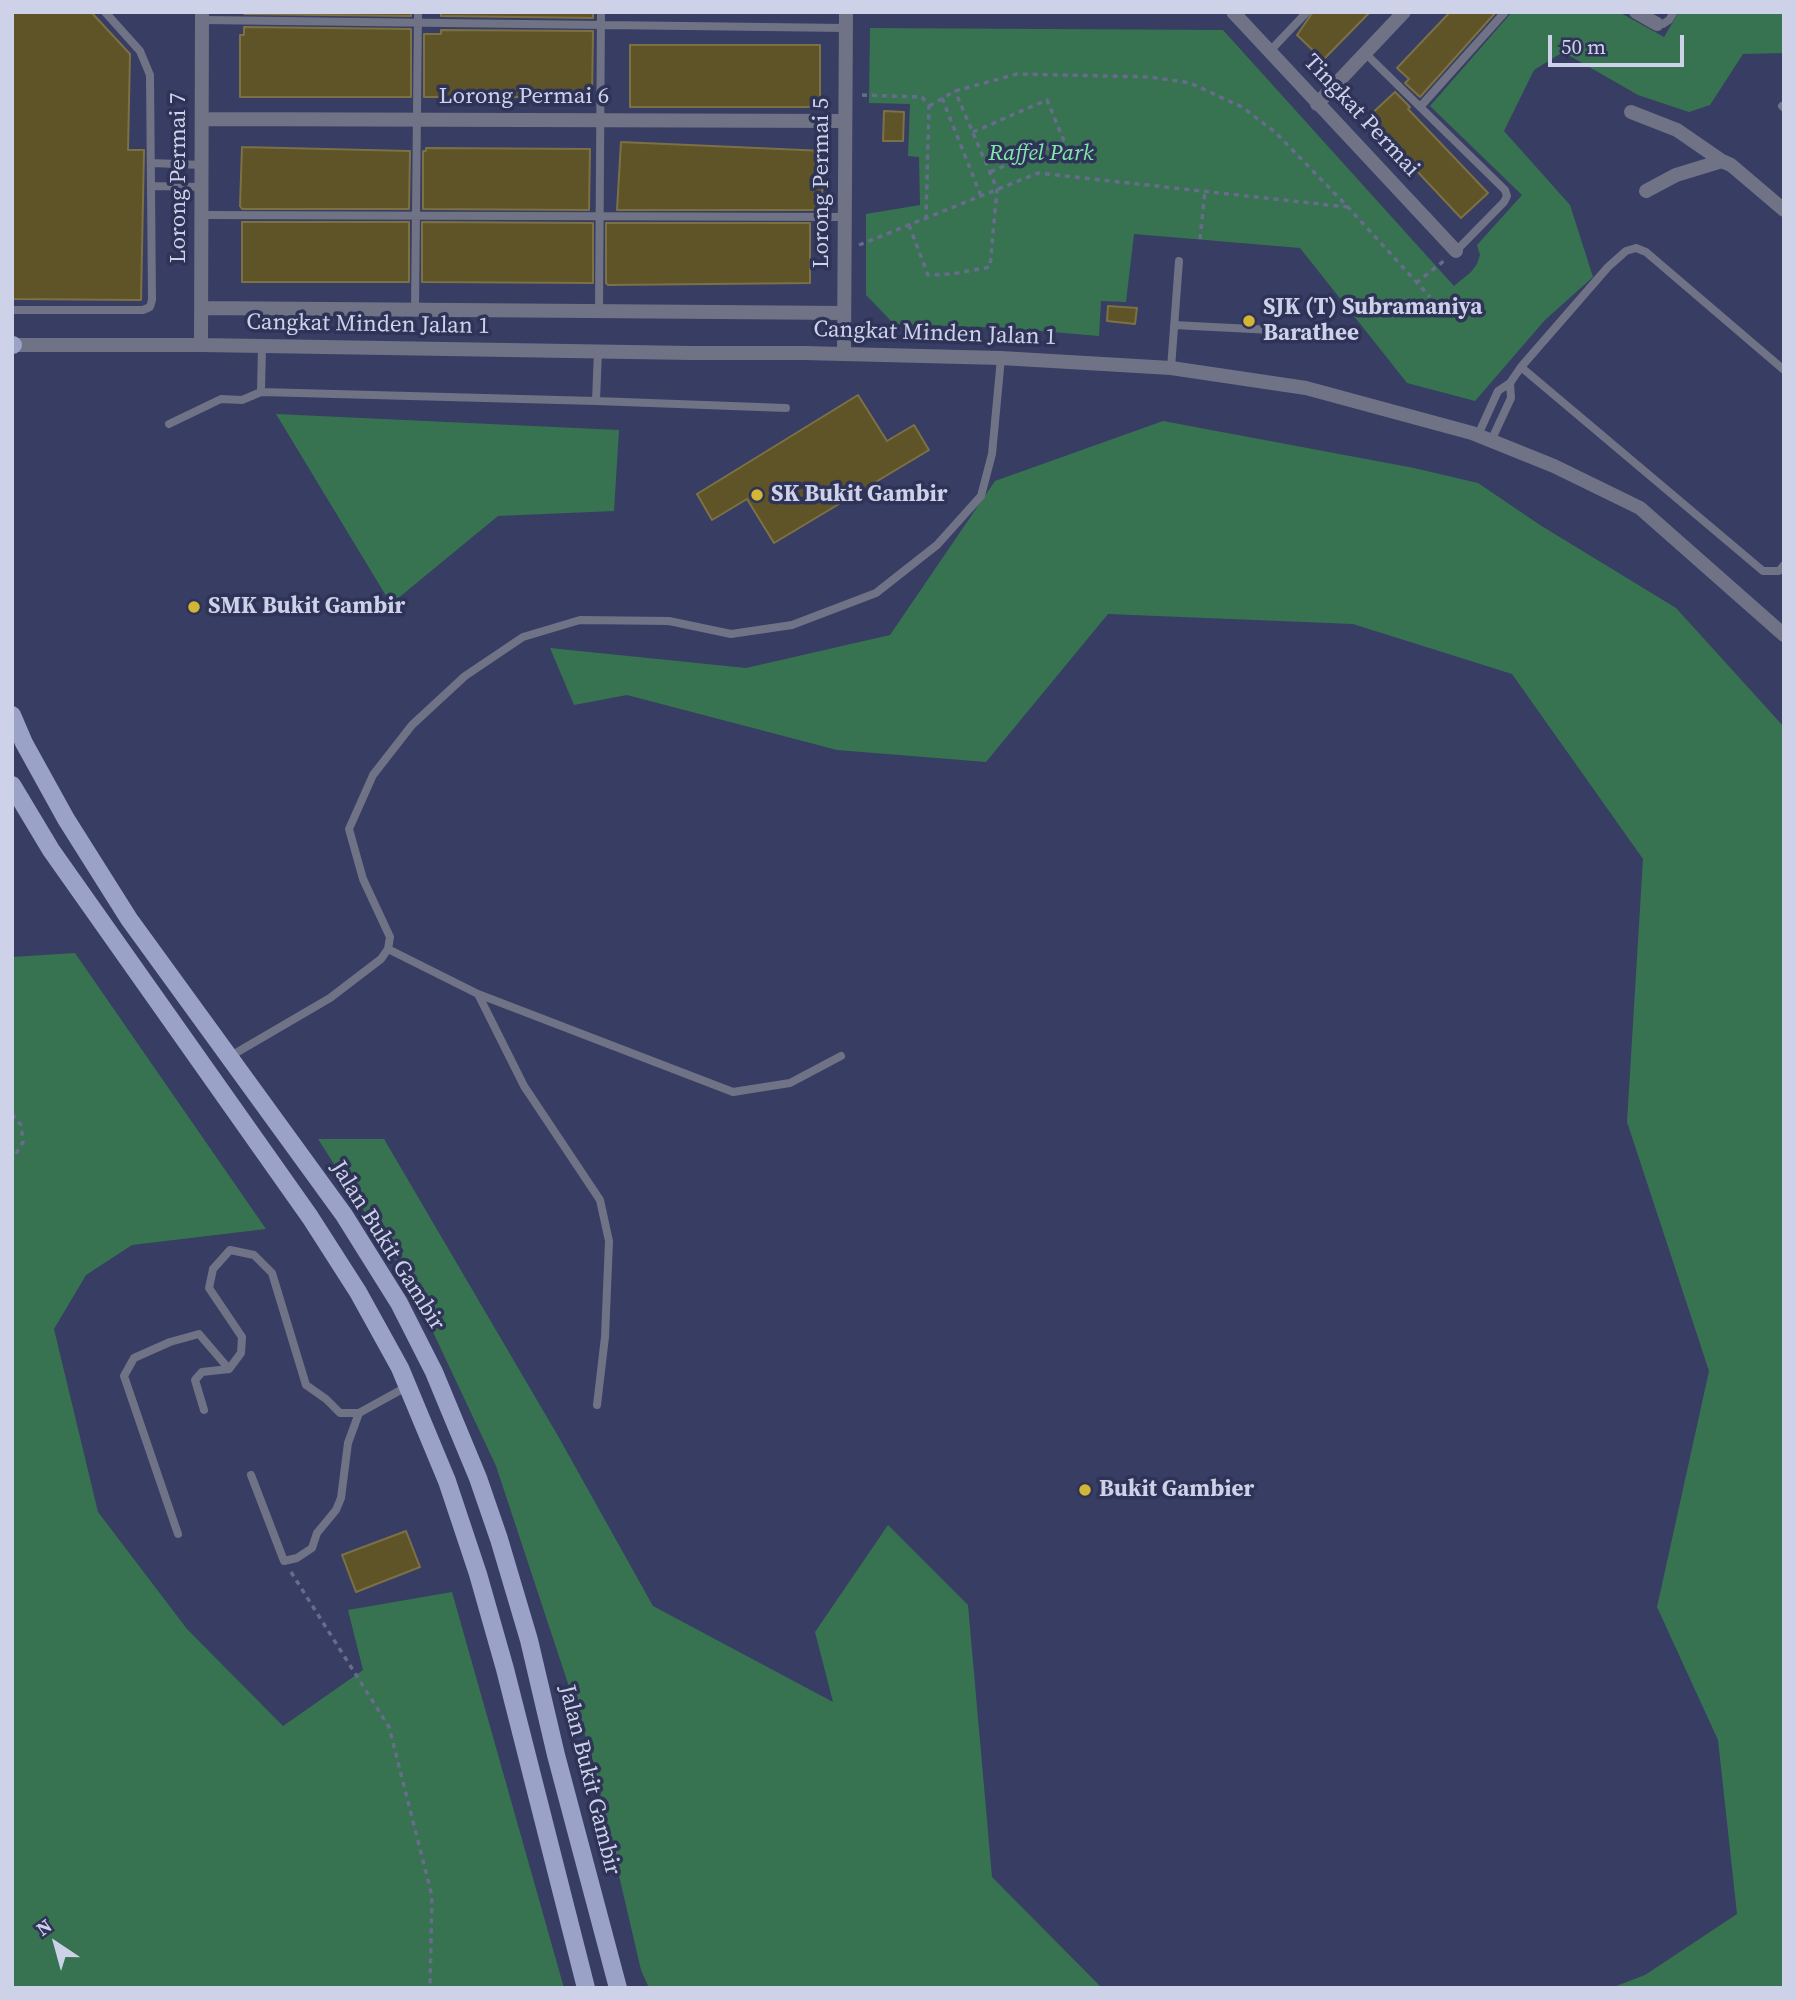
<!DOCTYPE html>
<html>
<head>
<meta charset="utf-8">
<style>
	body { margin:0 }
	#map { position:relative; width:1796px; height:2000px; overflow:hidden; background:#383d63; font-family:"Source Serif 4",serif }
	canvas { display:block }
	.frame { position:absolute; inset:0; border:14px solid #cdd2e9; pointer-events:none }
	.north { position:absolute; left:21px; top:1909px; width:70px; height:70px; -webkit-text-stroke:5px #2e3357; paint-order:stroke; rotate:324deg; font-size:19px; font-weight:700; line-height:28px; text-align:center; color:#cdd2e9 }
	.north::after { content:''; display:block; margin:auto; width:24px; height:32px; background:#cdd2e9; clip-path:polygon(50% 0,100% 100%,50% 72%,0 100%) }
	.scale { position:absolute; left:1548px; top:35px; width:136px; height:32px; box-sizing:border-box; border:4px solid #cdd2e9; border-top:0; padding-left:9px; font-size:21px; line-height:24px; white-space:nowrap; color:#cdd2e9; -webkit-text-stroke:5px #2e3357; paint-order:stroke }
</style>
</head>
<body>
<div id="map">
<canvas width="1796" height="2000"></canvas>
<div class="frame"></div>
<div class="north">N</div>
<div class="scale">50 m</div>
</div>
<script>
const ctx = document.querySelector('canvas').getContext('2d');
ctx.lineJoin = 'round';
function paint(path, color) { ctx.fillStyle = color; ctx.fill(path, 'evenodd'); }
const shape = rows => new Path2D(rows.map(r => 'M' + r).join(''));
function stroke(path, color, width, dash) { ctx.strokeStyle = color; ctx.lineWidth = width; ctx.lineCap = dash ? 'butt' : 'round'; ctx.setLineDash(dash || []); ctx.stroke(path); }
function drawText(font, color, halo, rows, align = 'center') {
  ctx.font = font + ' "Source Serif 4",serif'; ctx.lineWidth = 7; ctx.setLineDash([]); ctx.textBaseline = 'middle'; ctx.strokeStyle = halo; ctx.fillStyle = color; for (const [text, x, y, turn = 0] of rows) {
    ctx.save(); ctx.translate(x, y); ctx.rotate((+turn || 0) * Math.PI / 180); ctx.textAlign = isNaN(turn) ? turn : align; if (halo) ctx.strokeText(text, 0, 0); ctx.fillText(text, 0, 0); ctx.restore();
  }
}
paint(shape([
	[1512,12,1619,12,1664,37,1679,12,1784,12,1784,53,1743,54,1710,105,1689,112,1638,95,1563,52,1534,70,1504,131,1570,205,1593,277,1545,320,1475,401,1407,383,1300,248,1134,234,1126,302,1101,301,1099,336,1005,328,894,324,866,295,866,214,920,205,919,157,908,156,910,104,869,103,870,28,1223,30,1454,286,1471,272,1477,264,1480,255,1477,245,1522,195,1430,106],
	[276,414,619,430,614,511,498,516,391,604],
	[1163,421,1414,468,1478,483,1540,525,1676,608,1784,727,1784,1988,1611,1988,1645,1975,1737,1914,1718,1740,1657,1607,1709,1371,1627,1122,1643,859,1512,674,1353,624,1108,614,986,762,837,750,627,695,574,705,550,648,746,668,890,635,995,481],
	[75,953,266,1229,132,1245,86,1275,54,1329,98,1512,187,1629,283,1726,363,1670,348,1610,452,1592,564,1988,12,1988,12,957],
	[318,1139,384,1139,558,1436,653,1606,833,1702,815,1632,888,1525,968,1605,992,1877,1102,1988,649,1988,641,1970,589,1747,496,1466,409,1281]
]), '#377350');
const building = shape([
	[12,12,91,12,130,54,128,150,144,150,141,300,12,299,12,12],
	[244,12,411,12,411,16,244,14,244,12],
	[441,12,593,12,593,18,441,16,441,12],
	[1313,12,1370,12,1323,60,1297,35,1313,12],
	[1450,12,1496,12,1420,97,1405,83,1409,79,1397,68,1450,12],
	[244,27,411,29,411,97,240,97,240,35,244,35,244,27],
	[441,30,593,31,592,97,424,97,424,34,441,34,441,30],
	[630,45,820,45,820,107,630,107,630,45],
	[1395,92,1410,107,1408,109,1488,193,1461,218,1367,118,1395,92],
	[884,111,904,112,903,141,883,141,884,111],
	[621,142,825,151,821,210,617,210,621,142],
	[242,147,410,151,409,209,242,209,240,206,242,147],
	[426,148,590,149,589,210,423,209,423,151,426,151,426,148],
	[242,222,409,222,409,282,242,282,242,222],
	[422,222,593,223,593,283,422,282,422,222],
	[606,223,810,223,810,283,608,285,606,283,606,223],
	[1108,306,1137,308,1135,324,1107,321,1108,306],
	[858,395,887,441,914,425,929,450,774,543,747,499,712,520,697,494,858,395],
	[406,1531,420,1567,356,1592,342,1555,406,1531]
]);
paint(building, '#5f5428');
stroke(building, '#7c7145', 2);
stroke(shape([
	[862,95,922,97,929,106,926,218],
	[942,98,981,196],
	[929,106,955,91,1017,74,1150,77,1190,83,1242,107,1275,132,1348,207,1430,297],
	[973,132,1047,100,1064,141,990,172],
	[909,225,928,275,952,274,990,267,997,189,955,91],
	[1200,239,1205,190],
	[859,245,1038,173,1347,207],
	[1416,283,1445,260],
	[12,1114,21,1125,23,1142,12,1160],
	[291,1572,389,1727,432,1896,430,1988]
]), '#676c8d', 3.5, [5, 5]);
stroke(shape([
	[202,20,846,28],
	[1657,24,1663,24,1669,20,1674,12],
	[1269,52,1307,12],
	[1365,53,1505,190,1507,196,1504,202,1456,251],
	[1782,106,1784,108],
	[1420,107,1505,12],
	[152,163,202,165],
	[152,186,202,187],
	[202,215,845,217],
	[12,310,143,310,150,307,152,300,150,75,140,51,105,12],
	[415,310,418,12],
	[599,311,601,12],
	[1174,325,1291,331],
	[262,346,261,392,596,401,598,351],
	[1521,367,1763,571,1779,571,1784,565],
	[1171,368,1179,261],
	[596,401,786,408],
	[169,424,221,399,242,400,261,392],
	[1478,435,1498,391,1510,383,1521,367,1608,267,1626,251,1636,248,1646,252,1784,370],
	[1491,441,1511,398,1510,383],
	[388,949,478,994,524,1086,600,1200,609,1241,605,1337,597,1405],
	[478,994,733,1092,790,1083,841,1056],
	[229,1057,330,998,381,959,388,949,390,937,363,879,349,829,373,775,412,725,465,676,523,637,580,620,669,621,731,634,792,625,876,593,937,545,981,496,992,454,1001,358],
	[204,1410,195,1380,202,1372,229,1369,241,1353,242,1337,209,1288,213,1269,230,1250,254,1255,272,1273,306,1385,326,1399,340,1413,359,1413],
	[251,1475,284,1561,297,1558,312,1548,317,1533,336,1510,341,1498,348,1443,359,1413,408,1386],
	[178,1534,124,1376,134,1358,170,1342,199,1334,229,1369]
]), '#6f7385', 8);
stroke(shape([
	[1233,12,1456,251],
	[1636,12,1657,24],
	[1317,104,1404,12],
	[1631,112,1677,130,1722,161],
	[202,119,845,121],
	[1646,191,1676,175,1722,161,1731,165,1784,210],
	[201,308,844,313],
	[12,345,201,345,691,353,804,353,1001,358,1171,368,1306,388,1472,433,1554,466,1640,508,1784,635],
	[201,345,202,12],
	[844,354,846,12]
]), '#6f7385', 14);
stroke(shape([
	[12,345,13,345],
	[12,715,24,743,66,819,129,919,344,1215,399,1303,434,1372,478,1478,499,1539,529,1640,556,1755,618,1988],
	[12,785,51,850,310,1217,358,1292,400,1368,447,1481,478,1574,505,1669,586,1988]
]), '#9ba2c8', 18);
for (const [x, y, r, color] of [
	[1249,321,7,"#d3b635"],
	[757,495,7,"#d3b635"],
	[194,607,7,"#d3b635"],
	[1085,1490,7,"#d3b635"]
]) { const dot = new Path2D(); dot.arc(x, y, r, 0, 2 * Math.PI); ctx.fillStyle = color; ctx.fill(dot); stroke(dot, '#2e3357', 2.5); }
drawText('23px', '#cdd2e9', '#2e3357', [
	["Lorong Permai 6",524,97],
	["Tingkat Permai",1361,116,47],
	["Lorong Permai 7",179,178,-90],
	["Lorong Permai 5",822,183,-90],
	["Cangkat Minden Jalan 1",368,325,1],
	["Cangkat Minden Jalan 1",935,334,2],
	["Jalan Bukit Gambir",387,1246,58],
	["Jalan Bukit Gambir",589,1780,76]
]);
drawText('italic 23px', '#84e8ad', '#2e3357', [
	["Raffel Park",1041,154]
]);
drawText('bold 23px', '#cdd2e9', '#2e3357', [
	["SJK (T) Subramaniya",1263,308],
	["Barathee",1263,334],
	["SK Bukit Gambir",771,495],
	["SMK Bukit Gambir",208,607],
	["Bukit Gambier",1099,1490]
], 'left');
</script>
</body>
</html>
